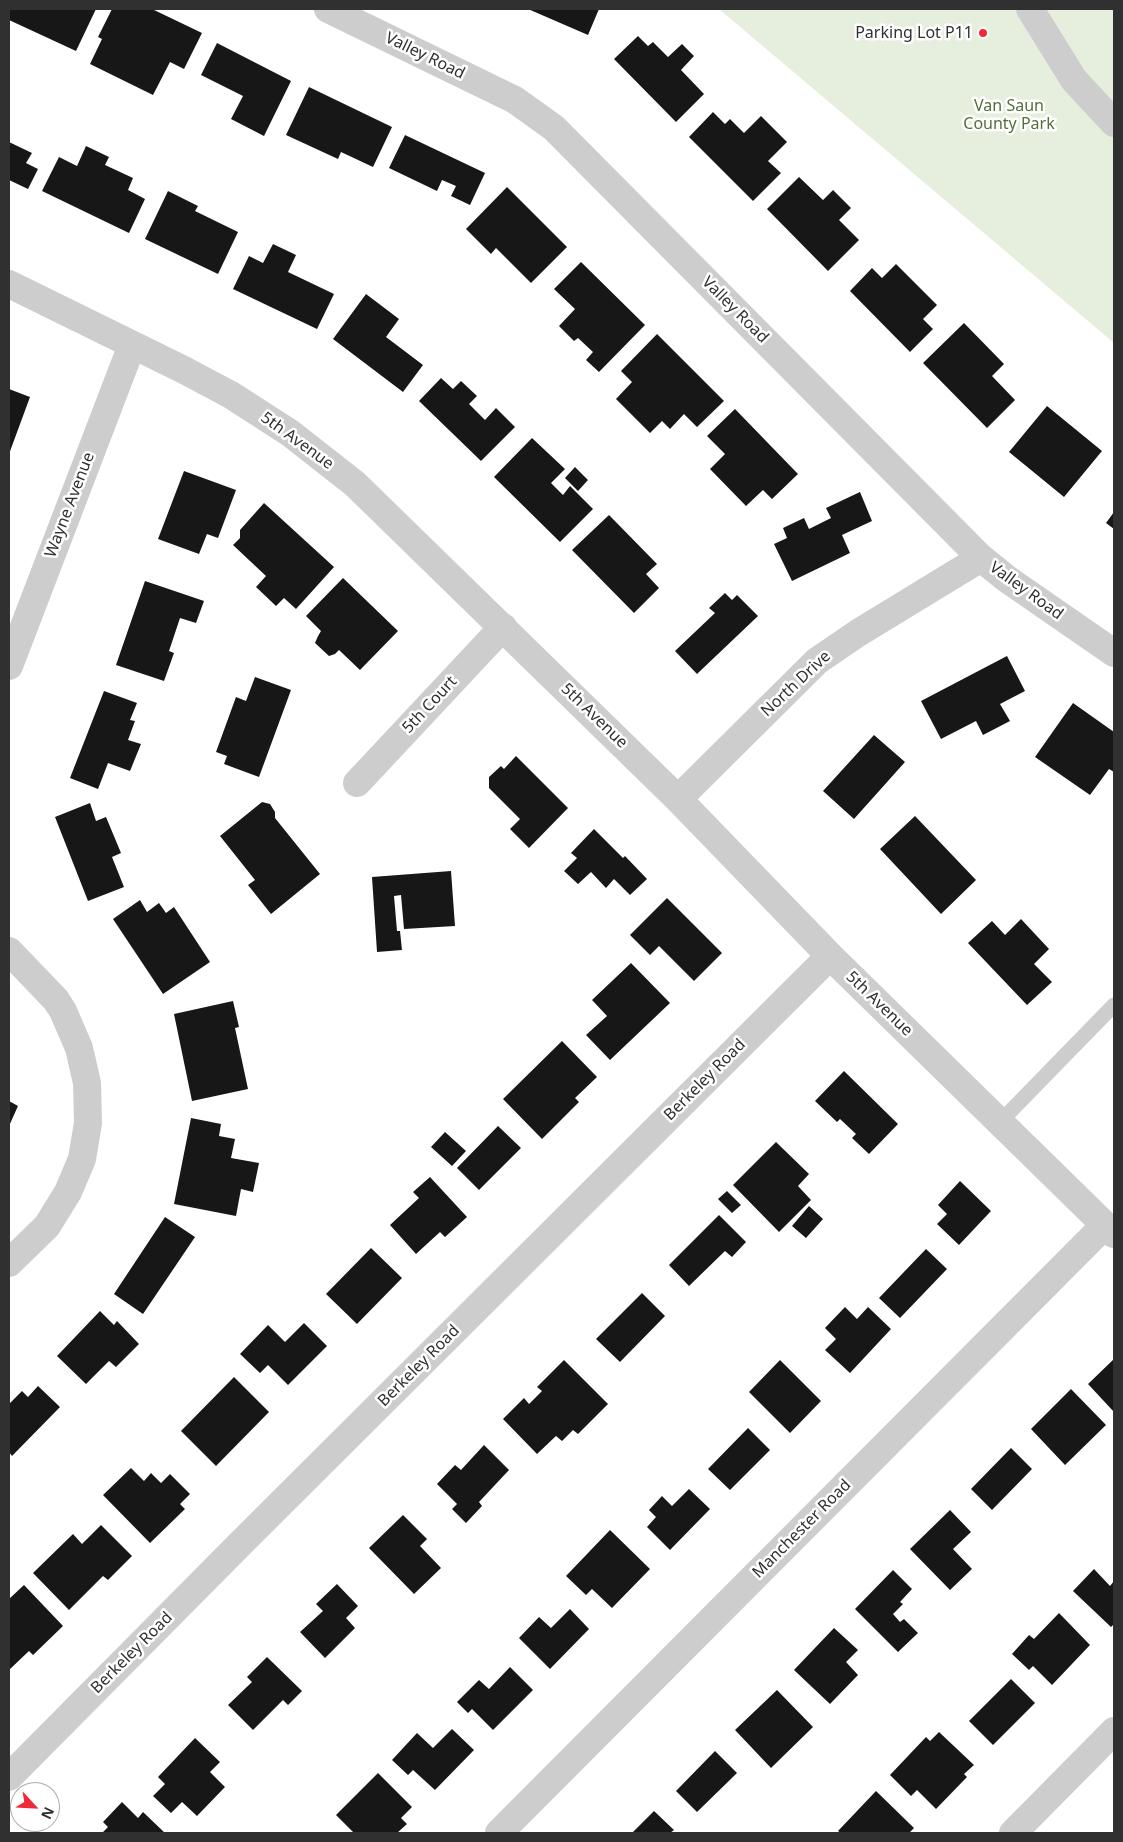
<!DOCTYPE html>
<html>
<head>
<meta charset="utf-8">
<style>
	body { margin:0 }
	#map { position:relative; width:1123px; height:1842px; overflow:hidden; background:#fff; font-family:"Noto Sans",sans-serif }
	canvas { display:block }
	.frame { position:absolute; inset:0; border:10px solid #303030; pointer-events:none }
	.north { position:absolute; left:10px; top:1782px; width:50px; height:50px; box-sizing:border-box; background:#fff; border:1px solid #acacac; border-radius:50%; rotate:115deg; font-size:14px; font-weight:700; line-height:20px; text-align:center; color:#303030 }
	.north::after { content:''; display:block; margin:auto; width:18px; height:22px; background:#ef2a38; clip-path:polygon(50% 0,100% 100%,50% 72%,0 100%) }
</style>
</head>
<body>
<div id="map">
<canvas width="1123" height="1842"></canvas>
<div class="frame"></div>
<div class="north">N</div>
</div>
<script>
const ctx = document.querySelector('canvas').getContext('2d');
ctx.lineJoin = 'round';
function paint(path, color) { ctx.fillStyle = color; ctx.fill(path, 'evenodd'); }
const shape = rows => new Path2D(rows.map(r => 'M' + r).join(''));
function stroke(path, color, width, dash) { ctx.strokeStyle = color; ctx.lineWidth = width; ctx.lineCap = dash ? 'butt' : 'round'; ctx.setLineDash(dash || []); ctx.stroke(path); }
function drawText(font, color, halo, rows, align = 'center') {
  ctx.font = font + ' "Noto Sans",sans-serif'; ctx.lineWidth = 5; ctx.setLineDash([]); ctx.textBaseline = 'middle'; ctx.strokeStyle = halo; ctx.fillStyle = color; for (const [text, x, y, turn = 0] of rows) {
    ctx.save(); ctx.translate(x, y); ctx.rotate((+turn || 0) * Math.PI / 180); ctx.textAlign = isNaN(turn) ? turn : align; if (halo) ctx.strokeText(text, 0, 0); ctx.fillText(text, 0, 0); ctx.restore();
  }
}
paint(shape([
	[719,9,1114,9,1114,343]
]), '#e6eede');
paint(shape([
	[9,9,96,9,76,51,9,20],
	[112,9,152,9,202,33,184,69,170,62,153,95,90,64,102,39,98,37],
	[528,9,599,9,588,35],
	[638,36,648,46,653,42,668,57,682,44,694,56,681,70,704,94,676,122,614,59],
	[217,43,291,81,264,136,231,119,243,96,201,75],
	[309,87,392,127,373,167,341,152,338,159,286,135],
	[713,112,725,124,730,119,744,133,761,116,787,142,768,161,781,173,753,201,689,137],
	[405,135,485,173,470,205,451,196,456,186,442,180,437,191,389,168],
	[9,142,32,153,26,163,38,169,28,189,9,180],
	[86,146,109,157,105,165,133,178,128,190,145,199,129,233,42,191,59,157,77,166],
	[799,177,823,200,833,190,851,208,839,220,859,240,828,271,767,209],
	[507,187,567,247,531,283,496,248,491,254,466,229],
	[168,191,198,206,195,211,238,232,218,274,145,239],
	[273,244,296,255,288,272,334,294,317,329,233,289,249,256,263,263],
	[581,262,645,325,599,372,586,360,593,352,578,338,574,341,559,326,575,309,554,289],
	[896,264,937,305,923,319,933,329,910,352,850,291,872,268,882,278],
	[366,294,399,319,386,337,423,365,403,392,333,339],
	[964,323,1004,364,992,376,1015,400,987,428,923,363],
	[657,334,724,401,697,427,684,414,670,429,662,421,650,433,616,399,632,382,621,371],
	[441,378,453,389,461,381,477,396,469,404,485,420,496,408,515,427,481,461,419,401],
	[9,389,30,397,9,454],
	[1047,406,1102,451,1064,497,1009,452],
	[735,409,798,474,772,499,763,490,746,506,710,469,725,454,707,436],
	[532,438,565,469,551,483,563,495,570,486,593,509,560,542,494,477],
	[575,467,588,480,578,491,565,478],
	[184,471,236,490,218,538,207,534,199,554,158,539],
	[860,492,872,521,842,535,850,553,792,581,774,544,787,538,783,528,804,518,809,529,831,518,826,508],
	[264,503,334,567,296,609,284,598,276,606,256,587,266,576,233,545,240,538,240,530],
	[1114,512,1114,529,1106,523],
	[609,515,657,564,646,574,659,588,634,613,572,550],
	[343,578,398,631,360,670,339,650,335,654,329,656,315,643,318,636,321,631,306,616],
	[145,581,204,601,196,623,180,618,169,651,174,653,164,681,116,665],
	[725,593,732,600,737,595,758,616,697,674,675,651,715,613,709,608],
	[1007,656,1025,691,1000,704,1010,721,983,735,976,721,941,739,921,701],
	[255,677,291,690,259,777,224,764,227,756,216,752,236,697,246,701],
	[104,691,137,703,130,720,135,721,128,740,141,744,130,771,108,763,98,789,70,778],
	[1073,703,1114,732,1114,772,1109,769,1090,795,1035,757],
	[874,735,905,762,854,819,823,791],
	[516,756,568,808,529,848,510,829,520,819,489,788,489,777,501,766,504,769],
	[262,802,270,804,275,812,275,818,320,874,271,914,248,885,255,880,220,836],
	[90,803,96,821,106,817,121,853,112,857,124,887,88,901,55,817],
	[915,816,976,880,941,914,880,849],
	[594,829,623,858,625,856,647,879,630,895,614,879,606,888,591,872,578,884,564,871,577,858,571,853],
	[451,871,455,926,404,929,401,895,394,896,397,931,400,931,402,950,377,952,372,877],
	[667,898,722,953,694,981,659,946,650,955,630,935],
	[140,900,147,912,159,903,166,913,174,907,210,962,163,994,113,919],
	[1021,919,1049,949,1034,964,1052,982,1027,1005,968,943,992,921,1005,935],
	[631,963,670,1003,610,1060,586,1035,607,1016,592,1000],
	[233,1001,239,1027,235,1028,248,1089,192,1101,174,1014],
	[562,1041,597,1077,575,1098,579,1102,542,1139,503,1099],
	[844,1071,898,1124,869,1154,852,1138,856,1134,840,1119,837,1122,815,1101],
	[9,1101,18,1106,9,1126],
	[191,1118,221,1124,219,1136,235,1139,231,1158,259,1163,253,1192,241,1189,236,1216,174,1204],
	[498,1126,521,1148,479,1190,457,1168],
	[445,1132,466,1151,452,1166,431,1147],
	[776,1142,809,1174,798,1186,811,1200,779,1232,733,1185],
	[430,1177,467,1217,445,1237,440,1232,416,1254,390,1225,419,1198,413,1192],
	[960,1181,991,1211,959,1245,937,1224,947,1214,938,1205],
	[727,1191,741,1205,732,1213,718,1199],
	[809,1206,823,1219,806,1238,792,1226],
	[719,1215,746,1242,732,1257,725,1251,689,1286,669,1265],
	[165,1217,195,1237,143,1314,114,1294],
	[371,1248,402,1278,357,1324,326,1294],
	[926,1249,947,1269,900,1318,879,1298],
	[642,1293,665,1316,620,1362,596,1339],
	[845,1307,857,1319,868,1307,891,1329,850,1373,825,1350,836,1339,825,1328],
	[100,1311,114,1325,117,1321,139,1344,116,1367,109,1361,86,1384,57,1356],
	[304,1323,327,1346,288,1385,268,1365,260,1373,240,1354,268,1325,285,1342],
	[1114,1359,1114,1412,1088,1384],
	[564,1360,608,1404,578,1434,573,1430,562,1441,556,1436,537,1454,503,1419,524,1398,529,1404,542,1391,537,1387],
	[780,1360,821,1401,790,1433,749,1392],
	[234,1377,269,1412,216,1466,181,1431],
	[38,1386,60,1407,12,1456,9,1452,9,1404,22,1391,28,1397],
	[1071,1389,1106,1425,1065,1465,1031,1429],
	[748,1428,770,1450,730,1490,708,1469],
	[484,1445,509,1470,479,1502,482,1506,466,1523,452,1509,457,1504,437,1484,455,1465,461,1470],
	[1011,1448,1032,1469,992,1510,971,1489],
	[131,1468,144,1481,151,1473,161,1483,170,1474,190,1494,180,1504,185,1509,150,1543,103,1495],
	[689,1489,710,1509,670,1550,647,1527,656,1517,649,1510,662,1496,672,1506],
	[950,1510,971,1532,953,1549,972,1569,950,1590,910,1549],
	[403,1515,427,1539,420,1546,441,1568,414,1594,369,1548],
	[101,1525,132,1556,108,1580,103,1576,69,1610,33,1573,73,1534,82,1544],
	[610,1530,650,1569,612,1608,592,1589,586,1595,566,1576],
	[1094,1569,1110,1586,1114,1581,1114,1624,1111,1627,1073,1591],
	[893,1570,912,1589,900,1602,903,1604,893,1614,900,1622,904,1619,918,1633,898,1652,855,1609],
	[337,1584,358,1606,346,1618,355,1628,325,1658,300,1632,323,1611,316,1604],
	[24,1585,63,1626,33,1655,29,1651,9,1670,9,1599],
	[570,1609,589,1629,550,1669,519,1638,539,1617,551,1628],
	[1059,1613,1090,1645,1052,1685,1033,1666,1029,1670,1012,1654,1029,1635,1034,1639],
	[834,1628,858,1650,846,1662,858,1675,830,1704,794,1670],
	[267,1657,302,1691,288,1705,283,1700,253,1730,228,1705,252,1682,247,1677],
	[510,1667,533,1690,493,1730,472,1709,468,1713,457,1702,479,1680,489,1689],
	[1011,1679,1035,1703,993,1745,969,1721],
	[777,1690,813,1727,771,1768,735,1730],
	[452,1729,474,1750,435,1790,413,1770,408,1775,392,1760,417,1733,433,1748],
	[939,1732,974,1765,964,1774,967,1777,936,1809,917,1790,911,1796,890,1775,926,1737,930,1741],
	[195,1738,220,1762,210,1772,225,1787,197,1816,182,1802,171,1813,153,1796,165,1784,158,1777],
	[715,1751,737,1773,697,1812,676,1791],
	[378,1773,412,1807,401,1818,407,1824,397,1833,354,1833,336,1815],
	[876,1791,914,1828,909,1833,841,1833,838,1831],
	[122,1802,138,1818,143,1812,165,1833,102,1833,108,1827,103,1822],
	[654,1811,674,1830,670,1833,632,1833]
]), '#171717');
stroke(shape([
	[1000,1122,1114,1005]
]), '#cdcdcd', 15);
stroke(shape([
	[328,9,515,100,554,128,981,558,1007,579,1114,653],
	[1030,9,1074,80,1114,123],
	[9,284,184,370,231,395,290,433,355,484,678,799,830,956,1114,1234],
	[9,666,132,345],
	[357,783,503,627],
	[678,799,817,661,858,633,981,558],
	[9,951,56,1000,63,1011,79,1048,87,1083,88,1123,82,1159,68,1192,47,1226,9,1263],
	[9,1777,241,1543,830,956],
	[499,1833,1105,1225],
	[1013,1833,1114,1731]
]), '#cdcdcd', 28);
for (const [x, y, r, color] of [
	[983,33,5,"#ef2a38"]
]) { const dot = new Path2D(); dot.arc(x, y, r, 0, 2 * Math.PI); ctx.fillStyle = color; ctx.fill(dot); stroke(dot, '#fff', 2); }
drawText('16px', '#303030', '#fff', [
	["Parking Lot P11",973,33]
], 'right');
drawText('16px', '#303030', '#fff', [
	["Valley Road",425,56,26],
	["Valley Road",735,310,45],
	["5th Avenue",297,441,36],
	["Wayne Avenue",70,505,-69],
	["Valley Road",1026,591,36],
	["North Drive",796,684,-43],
	["5th Court",430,705,-47],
	["5th Avenue",594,716,44],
	["5th Avenue",879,1004,44],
	["Berkeley Road",705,1080,-45],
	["Berkeley Road",419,1366,-45],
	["Manchester Road",802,1529,-45],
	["Berkeley Road",132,1653,-45]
]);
drawText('16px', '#536f3a', '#fff', [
	["Van Saun",1009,106],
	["County Park",1009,124]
]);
</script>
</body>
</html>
